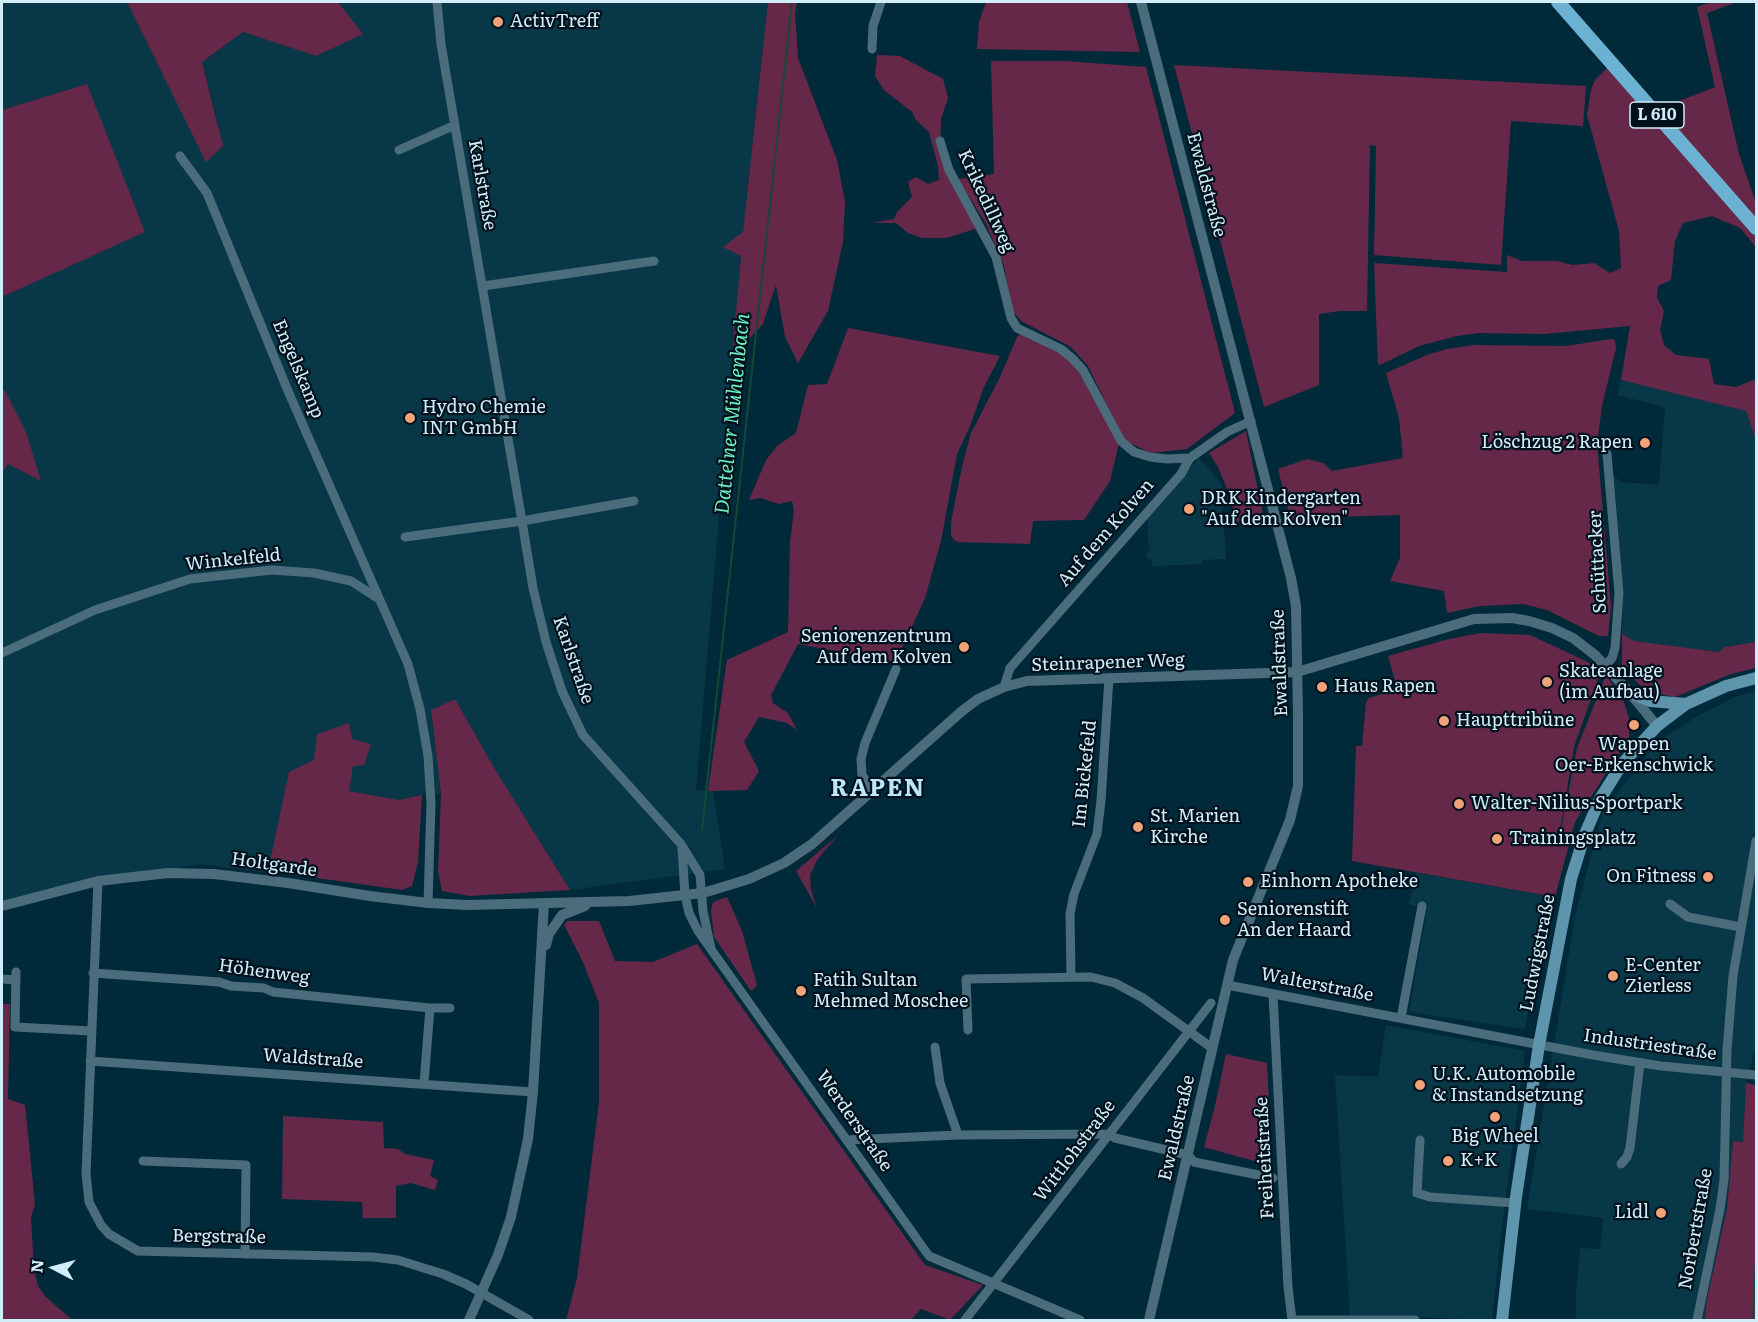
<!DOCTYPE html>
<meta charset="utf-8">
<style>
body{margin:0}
#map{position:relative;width:1758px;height:1322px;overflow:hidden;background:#002a3a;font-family:Literata,serif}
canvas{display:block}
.frame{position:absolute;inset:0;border:3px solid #d1edfa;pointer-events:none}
.north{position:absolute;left:24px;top:1238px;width:60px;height:60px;-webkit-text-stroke:4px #00111b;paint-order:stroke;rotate:276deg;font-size:16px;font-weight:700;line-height:24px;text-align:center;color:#d1edfa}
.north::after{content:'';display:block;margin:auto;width:21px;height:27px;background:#d1edfa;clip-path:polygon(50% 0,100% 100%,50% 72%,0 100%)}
</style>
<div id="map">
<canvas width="1758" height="1322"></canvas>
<div class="frame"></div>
<div class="north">N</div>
</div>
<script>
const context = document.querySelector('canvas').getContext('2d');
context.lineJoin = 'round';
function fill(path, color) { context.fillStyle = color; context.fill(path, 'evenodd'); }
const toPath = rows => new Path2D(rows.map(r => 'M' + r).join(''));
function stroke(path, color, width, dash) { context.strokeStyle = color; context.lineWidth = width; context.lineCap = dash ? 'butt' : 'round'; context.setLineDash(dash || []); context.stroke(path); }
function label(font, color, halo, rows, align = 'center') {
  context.font = font + ' Literata,serif'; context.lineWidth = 4.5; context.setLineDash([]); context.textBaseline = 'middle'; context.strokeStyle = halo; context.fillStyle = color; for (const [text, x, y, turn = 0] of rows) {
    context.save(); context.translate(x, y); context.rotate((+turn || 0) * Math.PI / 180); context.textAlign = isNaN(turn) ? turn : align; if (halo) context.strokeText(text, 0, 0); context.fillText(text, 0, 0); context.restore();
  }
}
fill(toPath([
 [2,2,127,2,144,32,219,127,202,62,243,32,316,56,362,34,338,2,768,2,743,232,696,790,713,791,725,869,570,890,493,766,455,699,431,710,441,794,422,795,399,800,348,791,353,765,371,744,352,739,349,724,314,760,268,871,358,883,199,864,2,901,2,297,144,232,87,84,2,110],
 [1621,380,1746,411,1756,440,1756,642,1725,647,1719,652,1634,641,1622,634,1623,593,1616,501,1611,470,1616,478,1621,482,1659,485,1665,407,1617,395],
 [1199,458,1221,483,1226,559,1202,560,1202,564,1152,566,1151,559,1147,559,1147,552,1151,551,1148,541,1148,515],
 [1756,691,1756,1044,1746,1083,1743,1142,1733,1141,1727,1209,1707,1299,1705,1320,1576,1320,1576,1293,1580,1248,1600,1249,1603,1218,1527,1209,1575,917,1602,814,1656,743,1696,717,1737,696],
 [1416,873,1549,896,1525,1029,1409,1012,1427,909,1409,904],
 [1386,1025,1525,1051,1501,1234,1492,1320,1350,1315,1335,1075,1378,1077]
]), '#083848');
fill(toPath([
 [127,2,338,2,363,34,316,56,243,32,202,62,223,146,206,162],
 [768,2,797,2,795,14,798,58,837,160,845,202,843,242,828,311,798,363,785,337,776,285,763,324,743,345,733,345,741,256,723,247,743,232],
 [986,2,1127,2,1140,52,977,49,979,22],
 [1712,2,1737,2,1707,13,1739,154,1756,203,1756,247,1740,228,1712,216,1683,223,1675,241,1671,280,1658,286,1657,298,1664,311,1660,330,1664,345,1676,355,1709,359,1714,384,1736,387,1756,379,1756,440,1746,411,1621,380,1630,326,1545,334,1479,333,1457,336,1419,346,1380,365,1378,364,1374,263,1507,272,1507,255,1522,261,1557,261,1572,265,1594,263,1610,273,1621,268,1619,231,1587,115,1591,90,1595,80,1608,67,1659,109,1715,87,1697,7],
 [877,55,900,56,943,79,948,98,941,119,940,153,978,228,947,238,922,238,908,233,896,223,872,223,894,219,897,212,912,197,908,182,916,177,928,184,939,180,938,166,929,132,916,120,912,112,884,90,875,76],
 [991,61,1066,61,1146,67,1235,413,1187,449,1151,453,1124,440,1088,366,1071,347,1021,321,1012,310,1004,265,985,222,958,179,994,174],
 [1174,65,1586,86,1583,126,1511,121,1501,265,1374,255,1376,146,1370,145,1367,311,1340,311,1319,314,1319,385,1264,407],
 [87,84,145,232,2,297,2,110],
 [848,328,1000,356,983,389,971,424,957,454,941,541,925,598,896,662,798,644,771,695,773,703,788,713,797,730,787,723,759,717,744,742,759,771,747,790,708,791,727,660,788,632,790,542,794,510,792,501,779,504,760,498,749,500,766,460,778,445,796,433,808,385,827,384],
 [1020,334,1062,354,1076,364,1119,443,1110,481,1084,520,1033,521,1030,544,958,542,954,540,951,535,951,522,963,462,971,433,1000,377,1017,337],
 [1611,339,1615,340,1616,348,1602,406,1597,443,1611,606,1608,636,1599,636,1547,610,1523,604,1480,606,1447,613,1444,591,1390,581,1400,558,1400,515,1328,517,1292,526,1278,469,1307,459,1323,463,1332,471,1403,458,1399,418,1386,373,1427,355,1447,349,1473,345,1566,346],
 [2,390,5,391,26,432,41,481,8,464,2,473],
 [1246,431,1264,520,1236,522,1230,496,1218,467,1209,453],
 [1480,633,1530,635,1588,662,1600,673,1574,747,1556,855,1577,748,1606,675,1624,702,1629,718,1629,737,1575,822,1555,897,1352,861,1356,746,1362,746,1366,702,1369,698,1392,691,1396,684,1388,656,1445,640],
 [1622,634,1634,641,1719,652,1725,647,1756,642,1756,668,1731,674,1675,697,1654,693,1641,686,1622,668],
 [455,699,493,766,570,890,470,896,442,891,438,871,441,794,431,710],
 [349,723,352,739,371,744,364,765,353,766,349,791,399,800,422,795,418,862,412,886,402,890,268,871,289,772,314,760,317,734],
 [837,836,817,860,810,875,811,890,817,908,796,871],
 [727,897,742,931,757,985,751,991,714,937,711,911,713,902],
 [567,921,599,921,615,961,653,962,697,944,925,1265,983,1285,950,1320,921,1309,911,1320,566,1320,577,1278,599,1102,599,1003,583,962,564,925],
 [2,1004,10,1004,8,1099,25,1105,35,1204,31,1218,34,1269,38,1286,45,1296,72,1320,2,1320],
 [1226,1054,1267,1063,1272,1166,1204,1147,1214,1110],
 [1746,1083,1756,1085,1756,1320,1705,1320,1707,1299,1727,1209,1733,1141,1743,1142],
 [283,1116,383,1122,384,1148,398,1149,405,1154,434,1160,430,1176,438,1180,435,1190,411,1183,396,1186,396,1218,363,1218,362,1202,282,1199]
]), '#652849');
stroke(toPath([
 [702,830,792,2],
 [1753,1320,1756,1260]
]), '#154838', 2);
stroke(toPath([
 [437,2,441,44,522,521,533,588,546,642,562,691,583,735,681,844,700,875,703,911,711,949],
 [872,49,873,26,881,2],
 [940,141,949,170,996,257,1011,318,1017,328,1061,349,1073,359,1083,370,1121,441,1134,452,1150,457,1167,459,1190,458],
 [399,150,455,125],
 [180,156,207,193,288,391,408,664,420,709,428,756,431,803,428,903],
 [483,286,654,261],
 [405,537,522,521,634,501],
 [2,653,95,610,190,579,272,570,314,573,351,581,379,599],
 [1605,666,1612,658,1615,648,1619,593,1607,454],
 [1004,687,1010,668,1181,474,1190,458,1227,432,1251,421],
 [872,789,862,775,861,759,865,743,896,669],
 [682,848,685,895,689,913,698,931,929,1256,1080,1320],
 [98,881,86,1174,89,1202,101,1225,109,1234,138,1251,373,1257,398,1260,443,1274,466,1284,529,1320],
 [1670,904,1688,917,1741,927],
 [16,972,15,1027,91,1031],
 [93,973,219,982,231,986,264,988,273,992,430,1008,424,1083],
 [1071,976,1070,914,1074,894,1097,834,1101,801,1109,678],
 [2,979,16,980],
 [1227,985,1593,1055,1661,1066,1756,1075],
 [1273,994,1288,1287,1292,1320],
 [430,1008,450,1008],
 [1401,1018,1422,906],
 [968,1030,966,979,1091,977,1115,983,1143,998,1212,1048],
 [935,1047,940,1083,958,1135],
 [90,1061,533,1092],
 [847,1140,958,1135,1109,1134,1115,1138,1188,1155,1194,1162,1273,1178],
 [1420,1140,1417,1193,1430,1197,1515,1203],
 [143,1161,246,1165,245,1254],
 [1621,1164,1627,1157,1630,1148,1640,1063],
 [965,1320,1211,1003],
 [1292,1320,1415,1320],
 [1697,1320,1720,1209,1724,1180,1727,1050,1733,976,1756,841]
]), '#4b6c7b', 9);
stroke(toPath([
 [1141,2,1291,578,1296,606,1298,715,1298,786,1290,820,1233,960,1149,1320],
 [2,906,98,881,168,873,214,874,288,883,370,896,428,903,468,905,629,901,703,893,749,879,784,863,812,844,962,711,978,699,1004,687,1027,681,1297,672,1474,619,1512,618,1529,621,1552,628,1573,638,1595,655,1630,693,1657,726],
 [546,945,549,934,562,915,585,906],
 [469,1320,498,1255,511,1217,528,1139,533,1092,544,903]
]), '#4b6c7b', 10);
stroke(toPath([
 [1630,693,1650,701,1686,704],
 [1502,1320,1516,1197,1539,1045,1571,879,1585,834,1600,799,1622,764,1657,726,1686,704,1726,686,1756,678]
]), '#5e94ac', 12);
stroke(toPath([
 [1558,2,1756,228]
]), '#6bb2d2', 14);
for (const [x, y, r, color] of [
 [498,22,6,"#f0a279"],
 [410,418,6,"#f0a279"],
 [1645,443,6,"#f0a279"],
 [1189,509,6,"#f0a279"],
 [964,647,6,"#f0a279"],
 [1547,682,6,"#f0a279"],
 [1322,687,6,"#f0a279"],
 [1444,721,6,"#f0a279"],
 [1634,725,6,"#f0a279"],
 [1459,804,6,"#f0a279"],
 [1138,827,6,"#f0a279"],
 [1497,839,6,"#f0a279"],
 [1708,877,6,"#f0a279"],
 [1248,882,6,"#f0a279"],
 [1225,920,6,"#f0a279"],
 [1613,976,6,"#f0a279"],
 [801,991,6,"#f0a279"],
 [1420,1085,6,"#f0a279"],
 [1495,1117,6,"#f0a279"],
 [1448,1161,6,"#f0a279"],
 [1661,1213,6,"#f0a279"]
]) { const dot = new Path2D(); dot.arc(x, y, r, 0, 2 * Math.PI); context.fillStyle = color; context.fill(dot); stroke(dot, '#00111b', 2); }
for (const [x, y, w] of [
 [1657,115,54]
]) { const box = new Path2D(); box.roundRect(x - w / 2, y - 13, w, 26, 4.5); context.fillStyle = '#00111b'; context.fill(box); stroke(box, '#d1edfa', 1.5); }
label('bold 16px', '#d1edfa', null, [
 ["L 610",1657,115]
]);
label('18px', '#d1edfa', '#00111b', [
 ["ActivTreff",510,22],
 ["Hydro Chemie",422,408],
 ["INT GmbH",422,429],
 ["Löschzug 2 Rapen",1633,443,"right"],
 ["DRK Kindergarten",1201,499],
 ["\"Auf dem Kolven\"",1201,520],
 ["Seniorenzentrum",952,637,"right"],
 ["Auf dem Kolven",952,658,"right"],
 ["Skateanlage",1559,672],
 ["(im Aufbau)",1559,693],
 ["Haus Rapen",1334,687],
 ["Haupttribüne",1456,721],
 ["Wappen",1634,745,"center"],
 ["Oer-Erkenschwick",1634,766,"center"],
 ["Walter-Nilius-Sportpark",1471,804],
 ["St. Marien",1150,817],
 ["Kirche",1150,838],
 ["Trainingsplatz",1509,839],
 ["On Fitness",1696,877,"right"],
 ["Einhorn Apotheke",1260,882],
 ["Seniorenstift",1237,910],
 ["An der Haard",1237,931],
 ["E-Center",1625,966],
 ["Zierless",1625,987],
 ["Fatih Sultan",813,981],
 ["Mehmed Moschee",813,1002],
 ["U.K. Automobile",1432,1075],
 ["& Instandsetzung",1432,1096],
 ["Big Wheel",1495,1137,"center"],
 ["K+K",1460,1161],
 ["Lidl",1649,1213,"right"]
], 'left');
label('18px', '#d1edfa', '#00111b', [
 ["Karlstraße",482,185,80],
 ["Ewaldstraße",1206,185,75],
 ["Krikedillweg",986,201,65],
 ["Engelskamp",298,369,67],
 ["Auf dem Kolven",1106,533,-49],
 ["Winkelfeld",233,560,-6],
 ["Schüttacker",1598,562,-93],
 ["Karlstraße",573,660,71],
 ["Steinrapener Weg",1108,663,-2],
 ["Ewaldstraße",1280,663,-92],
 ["Im Bickefeld",1085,774,-84],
 ["Holtgarde",274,865,8],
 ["Ludwigstraße",1538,953,-79],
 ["Höhenweg",264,972,8],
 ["Walterstraße",1317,985,11],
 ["Industriestraße",1650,1045,8],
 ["Waldstraße",313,1059,4],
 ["Werderstraße",854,1121,55],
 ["Ewaldstraße",1177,1128,-77],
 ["Wittlohstraße",1075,1151,-53],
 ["Freiheitstraße",1265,1158,-93],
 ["Norbertstraße",1696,1229,-80],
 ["Bergstraße",219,1237,1]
]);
label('italic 20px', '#6deec3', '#00111b', [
 ["Dattelner Mühlenbach",733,414,-84]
]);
context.letterSpacing = '1.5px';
label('bold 24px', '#bbe6fa', '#00111b', [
 ["RAPEN",878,789]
]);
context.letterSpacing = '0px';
</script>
